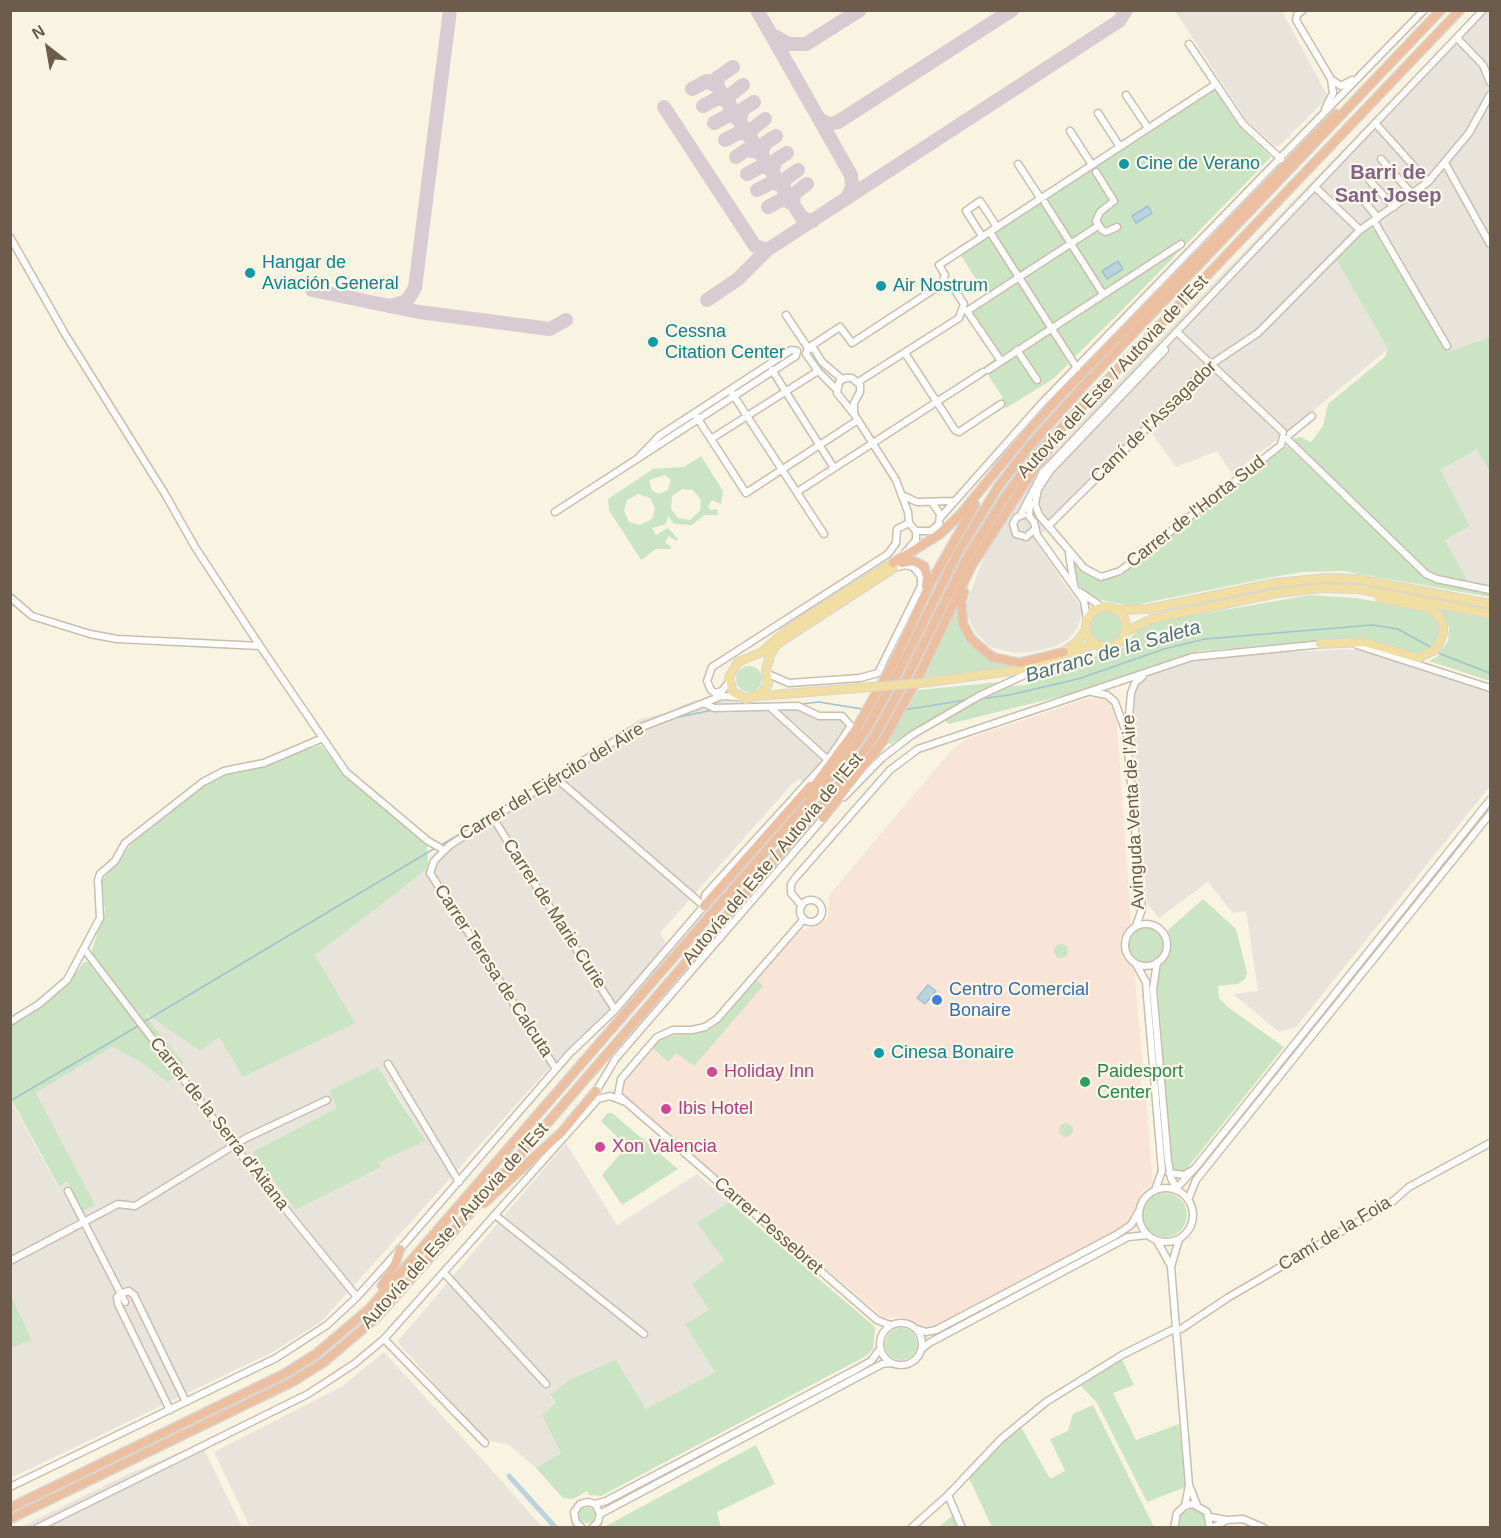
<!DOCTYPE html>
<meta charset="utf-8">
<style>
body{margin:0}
#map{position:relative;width:1501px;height:1538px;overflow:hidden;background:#f9f3e2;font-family:Helvetica,sans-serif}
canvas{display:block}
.frame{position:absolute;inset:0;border:12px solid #6d5c4c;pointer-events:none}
.north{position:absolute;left:18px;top:18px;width:60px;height:60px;-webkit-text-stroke:4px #fcf7e7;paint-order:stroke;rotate:329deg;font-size:16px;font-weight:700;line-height:24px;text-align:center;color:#6d5c4c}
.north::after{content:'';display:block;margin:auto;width:21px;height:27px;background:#6d5c4c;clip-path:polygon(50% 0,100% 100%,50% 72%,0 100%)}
</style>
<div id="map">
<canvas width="1501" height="1538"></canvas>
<div class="frame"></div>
<div class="north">N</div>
</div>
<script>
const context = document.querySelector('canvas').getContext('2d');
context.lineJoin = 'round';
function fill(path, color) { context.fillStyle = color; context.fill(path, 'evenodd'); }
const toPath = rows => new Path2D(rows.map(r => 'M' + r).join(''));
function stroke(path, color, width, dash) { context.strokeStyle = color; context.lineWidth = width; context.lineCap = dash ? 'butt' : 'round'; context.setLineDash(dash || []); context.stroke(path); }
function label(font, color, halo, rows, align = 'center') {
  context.font = font + ' Helvetica,sans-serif'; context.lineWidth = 4.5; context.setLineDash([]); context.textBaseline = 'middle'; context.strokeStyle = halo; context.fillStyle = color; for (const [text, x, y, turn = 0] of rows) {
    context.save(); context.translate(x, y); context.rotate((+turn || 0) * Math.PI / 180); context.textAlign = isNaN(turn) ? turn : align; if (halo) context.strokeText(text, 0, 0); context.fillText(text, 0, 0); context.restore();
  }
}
fill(toPath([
 [1089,698,1103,698,1116,711,1131,924,1120,940,1121,957,1134,968,1144,1077,1140,1082,1146,1096,1153,1186,1144,1189,1126,1226,930,1329,920,1328,903,1317,884,1318,621,1094,621,1082,657,1040,672,1032,697,1032,717,1023,799,930,821,925,828,917,829,895,949,753,966,739]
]), '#f8e5d7');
fill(toPath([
 [1175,11,1282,11,1328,97,1278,147,1274,145,1247,121],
 [1477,11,1490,11,1490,337,1448,352,1379,231,1337,259,1388,349,1291,429,1232,474,1217,451,1176,467,1151,432,1035,540,1083,610,1077,629,1067,640,1057,646,1033,652,1014,653,990,647,977,634,967,616,966,605,984,556,1028,484,1087,414],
 [1478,450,1490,472,1490,586,1469,583,1445,540,1440,470],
 [1346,649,1368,651,1490,691,1490,786,1296,1027,1279,1032,1233,994,1258,991,1246,911,1233,913,1208,882,1159,918,1147,903,1131,713,1135,689,1146,676,1201,657],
 [695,700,785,703,820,720,842,719,847,726,824,761,802,781,799,779,791,785,660,933,667,945,618,1003,558,1058,322,1321,273,1352,11,1478,11,1348,32,1339,11,1295,10,1099,58,1187,67,1180,83,1211,94,1205,36,1093,112,1047,141,1062,167,1082,177,1078,171,1065,178,1067,184,1063,146,1016,148,1014,200,1051,219,1037,244,1077,314,955,421,874,446,842,640,719,662,714],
 [390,1082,424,1141,378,1162,380,1167,297,1210,252,1152,337,1108,329,1092],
 [566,1143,617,1225,697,1174,729,1202,698,1223,724,1260,693,1284,709,1311,715,1372,646,1409,616,1360,585,1375,550,1396,556,1403,562,1453,536,1468,509,1445,486,1440,397,1342],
 [384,1352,499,1478,542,1527,250,1527,214,1452,341,1387],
 [201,1443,242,1527,19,1528,126,1475]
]), '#e8e4dc');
fill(toPath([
 [1215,88,1240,127,1271,157,1128,304,1078,354,1066,361,1068,364,1053,379,1006,408,1001,399,1003,398,983,367,995,359,963,310,986,295,960,254],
 [1368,229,1379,231,1448,352,1490,337,1490,472,1477,450,1440,470,1470,526,1445,540,1469,583,1428,572,1296,444,1294,438,1301,437,1311,442,1323,426,1328,404,1385,357,1388,349,1336,259],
 [1287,446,1426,578,1490,592,1490,597,1343,571,1303,572,1273,577,1130,606,1093,598,1078,585,1074,560,1091,576,1103,579,1120,576],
 [701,456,723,491,721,504,712,500,708,506,710,510,717,509,718,515,704,515,692,525,674,524,668,516,666,524,652,528,656,535,668,528,678,539,676,541,669,536,665,542,671,547,670,549,656,549,641,560,609,510,608,499,653,469,684,467],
 [665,475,671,480,668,490,659,494,652,491,649,480],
 [682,489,693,490,701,500,700,511,690,520,678,518,671,509,672,496],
 [638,494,650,498,655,508,652,519,640,525,629,522,624,511,627,500],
 [1310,595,1355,598,1427,610,1438,619,1440,636,1429,652,1418,655,1355,638,1199,651,1078,692,949,724,939,715,891,744,887,743,918,690,1000,682,1011,686,1027,685,1043,671,1122,648,1135,633,1149,623],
 [957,605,961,627,972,646,988,659,1010,667,924,678],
 [1440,609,1490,619,1490,681,1429,661,1438,656,1448,641,1449,627],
 '1089 627a17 17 0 1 1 34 0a17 17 0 1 1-34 0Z',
 '736 679a13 13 0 1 1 26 0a13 13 0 1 1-26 0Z',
 [321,745,341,771,427,843,428,865,421,874,315,955,355,1023,243,1077,219,1037,200,1051,147,1014,146,1016,184,1063,178,1067,91,953,105,910,101,882,135,839,210,781,226,773,261,766],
 [1203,899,1236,929,1247,973,1245,979,1238,984,1218,986,1219,998,1229,1008,1284,1047,1184,1172,1173,1171,1171,1166,1157,978,1157,971,1170,952,1171,939,1167,931],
 '1129 945a17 17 0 1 1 34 0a17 17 0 1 1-34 0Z',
 '1054 951a7 7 0 1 1 14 0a7 7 0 1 1-14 0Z',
 [84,962,88,962,171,1065,177,1077,167,1082,141,1062,112,1047,36,1093,95,1205,83,1211,67,1181,59,1187,11,1099,10,1024,69,982],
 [757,980,763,986,694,1066,676,1053,668,1062,652,1047,666,1036,698,1034,714,1027],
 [378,1067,425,1141,379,1162,381,1167,296,1210,252,1152,337,1108,329,1091],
 [608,1113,612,1113,678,1169,622,1205,602,1175,627,1146,601,1121],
 '1059 1130a7 7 0 1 1 14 0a7 7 0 1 1-14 0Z',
 '1143 1215a22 22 0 1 1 44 0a22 22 0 1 1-44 0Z',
 [729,1202,875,1327,873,1349,866,1356,601,1496,589,1495,587,1491,573,1499,563,1498,536,1468,561,1453,542,1415,556,1403,550,1395,571,1379,616,1360,646,1409,715,1372,685,1324,709,1310,692,1284,724,1260,697,1223],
 [11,1295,32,1340,11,1348,10,1348],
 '885 1344a16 16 0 1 1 32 0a16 16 0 1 1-32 0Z',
 [1121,1357,1134,1385,1113,1393,1136,1440,1179,1424,1186,1487,1147,1502,1097,1403,1079,1384],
 [1093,1405,1154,1527,992,1527,968,1476,1020,1425,1050,1479,1065,1471,1050,1439,1068,1431,1073,1414],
 [756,1445,775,1484,717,1512,721,1527,604,1527],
 '579 1515a8 8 0 1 1 16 0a8 8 0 1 1-16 0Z',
 [1192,1508,1204,1513,1206,1527,1179,1527,1180,1515],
 [954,1514,960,1528,938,1528]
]), '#cbe4c3');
const water = toPath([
 [1148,206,1152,213,1136,223,1132,216,1148,206],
 [1118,261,1123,269,1107,279,1102,271,1118,261],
 [928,985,936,991,925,1004,917,998,928,985]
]);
fill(water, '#b9d4df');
stroke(water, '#a1c2d0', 1.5);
stroke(toPath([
 [1438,653,1490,673],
 [980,699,1009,695,1078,679,1164,649,1205,639,1372,625,1398,629,1432,648],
 [802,704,819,702,862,709],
 [903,710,966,700],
 [674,718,713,710],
 [441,845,484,820],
 [142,1023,437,847],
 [10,1101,138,1026]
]), '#a1c2d0', 1.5);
stroke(toPath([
 [509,1476,556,1528]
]), '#b9d4df', 5);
stroke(toPath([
 [757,10,851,175,852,188,846,199],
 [772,35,789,44,806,44,860,10],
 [718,87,717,78,733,67],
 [692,89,707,81,718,87,802,218,813,221],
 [703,106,718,98,726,101],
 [729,106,729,96,743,85],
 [664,107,755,246,767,250],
 [819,119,828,124,838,122,1012,10],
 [739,121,743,109,754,102],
 [714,123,729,115,737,118],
 [750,138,751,130,765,119],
 [725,140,740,132,748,135],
 [761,155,765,143,776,136],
 [736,157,746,150,759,152],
 [772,172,776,160,787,153],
 [747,174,762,166,770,169],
 [757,190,773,182,781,186],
 [784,190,784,180,798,170],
 [768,207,783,199,793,204,794,194,807,184],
 [312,290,419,312,550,329,566,320],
 [707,300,738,279,767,250,1119,21,1126,10],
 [390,306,407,301,415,288,450,10]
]), '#d8cbd1', 14);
const minor = toPath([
 [1303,10,1297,15,1296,20,1331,79,1341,86,1352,80],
 [1457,38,1483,65,1490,82],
 [1216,84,1243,124,1281,159],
 [1126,95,1148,128],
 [1325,109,1333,93,1331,79],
 [1098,113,1120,147],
 [1375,123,1428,182],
 [1070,131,1092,165],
 [1381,159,1412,194],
 [1445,163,1490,244],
 [1018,164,1041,199],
 [1096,172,1114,201,1100,212,1096,221,1102,230,1106,232,1117,227],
 [1370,181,1394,207],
 [1315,187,1360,230],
 [1358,194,1378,218],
 [1045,203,1103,294],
 [1374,221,1447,346],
 [990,232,1077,368],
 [982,236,966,211,980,201,997,227],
 [10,237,65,334,165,494,195,547,260,646],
 [786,315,808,348,814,349,822,362,842,379],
 [1177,332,1283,432],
 [808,348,840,327,852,343,942,284,945,275,939,265,1216,84,1189,44],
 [808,348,806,354,818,371,837,390],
 [1017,350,1037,380],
 [1165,350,1050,471,1038,489,1035,504,1039,515,1084,568,1101,577,1120,571,1281,445,1283,437],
 [905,353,955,430,959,432,1001,404],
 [1001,361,967,311,1098,226],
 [772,370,834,468],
 [988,370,1181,244],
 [858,382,959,318,964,304,953,287],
 [732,393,824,534],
 [854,414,854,403,860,392,860,385,852,378,845,378,839,382,837,393,854,414,896,480,908,512,909,523,916,531,931,531,939,524,940,514,933,504],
 [696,416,746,493,858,420],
 [1290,434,1312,416],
 [711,439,818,371],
 [1287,439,1426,574,1437,579,1490,590],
 [797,492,983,372],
 [904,496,917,502,954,501],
 [1030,503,1029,516,1034,522,1037,535,1084,601,1087,619],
 [555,512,796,356,797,351,791,350,659,436,637,459],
 [1023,515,1017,517,1013,524,1016,534,1026,537,1034,530],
 [1020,516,1043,472,1483,10],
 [940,518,1041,404,1424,10],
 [1048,526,1210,365,1258,333,1360,230,1428,182,1469,133,1490,95],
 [905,553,916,540,916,531],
 [1069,554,1074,585],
 [1080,592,1102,607],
 [10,597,32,616,90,634,117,639,260,646,346,772,428,841,444,850],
 [1357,645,1490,688],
 [768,674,789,683,860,678,878,673,921,586,921,576,913,567,905,565,894,568],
 [729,682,722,691,715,693,711,690,707,681,712,667,888,554,896,543,897,529,909,523],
 [1092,692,1107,695,1115,702,1124,727],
 [772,709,828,760],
 [556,778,704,906],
 [844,797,882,758,912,735,979,696,1057,660],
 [493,818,615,1010],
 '800 911a11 11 0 1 1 22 0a11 11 0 1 1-22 0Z',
 [802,906,791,893,791,884,796,877,890,770,918,749,1192,657,1323,644],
 [804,919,717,1019,705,1027,692,1030,673,1030,657,1037,621,1079,618,1095,877,1320,890,1325],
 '1125 945a21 21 0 1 1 42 0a21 21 0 1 1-42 0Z',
 [1136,926,1142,909,1127,738,1131,693,1135,683,1143,676],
 [84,949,234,1146,357,1297],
 [1157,962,1153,989,1168,1161,1171,1178,1178,1191],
 [1136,964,1146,982,1147,996,1162,1171,1155,1190],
 [10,1022,39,1004,67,980,100,918,98,880,100,874,115,861,125,843,203,782,224,771,264,763,323,738],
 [388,1064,459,1182],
 [556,1069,430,873,434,861,450,845,629,732,722,696,740,697],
 [595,1093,616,1058,826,815],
 [1169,1173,1184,1175,1191,1171],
 '1139 1215a27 27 0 1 1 54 0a27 27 0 1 1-54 0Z',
 [1175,1190,1196,1167,1490,800],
 [68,1191,125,1302],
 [1188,1200,1196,1180,1490,814],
 [495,1215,644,1334],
 [1179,1239,1171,1267,1189,1485],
 [1157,1241,1171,1266],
 [10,1261,118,1204,135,1206,246,1138,327,1100],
 [444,1273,546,1384],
 '880 1344a21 21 0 1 1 42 0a21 21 0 1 1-42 0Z',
 [917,1329,926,1332,936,1330,1116,1235,1131,1225,1139,1211],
 [1181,1329,1229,1297,1392,1202,1409,1187,1490,1143],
 [384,1339,485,1443],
 [922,1349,929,1343,1128,1237,1148,1235],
 [170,1410,118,1304,117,1297,122,1293,129,1291,134,1295,186,1402],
 [10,1487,276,1358,327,1325,357,1297,400,1249,569,1054,615,1010,704,906,705,895,828,760,851,726,842,716,819,716,798,706,714,708,704,703],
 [948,1495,962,1528],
 [595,1504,606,1501,855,1370,871,1361,880,1349],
 [1185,1506,1189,1485,1197,1505],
 [600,1514,882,1364,891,1363],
 [1210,1517,1227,1520,1212,1528],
 [1227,1520,1243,1519,1264,1528],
 [37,1528,308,1394,354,1364,384,1339,598,1099,610,1096,623,1101],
 [582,1528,576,1522,574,1512,580,1504,588,1502,595,1504,600,1514,598,1522,592,1528],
 [911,1528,948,1495,1001,1439,1046,1402,1122,1355,1172,1330],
 [1174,1528,1177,1513,1185,1506,1193,1504,1207,1512,1210,1528]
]);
const major = toPath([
 [893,563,787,630,762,652,738,662,729,677,733,692,746,699,762,693,768,684,766,670,770,655,777,644,894,568],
 '1086 627a20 20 0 1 1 40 0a20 20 0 1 1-40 0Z',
 [1118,610,1148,609,1276,583,1326,578,1358,579,1490,604],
 [1125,632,1152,619,1277,593,1322,588,1359,589,1490,614],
 [1320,644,1364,642,1418,658,1437,649,1443,633,1443,624,1438,615,1428,608,1380,598],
 [1061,653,1076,643,1086,630],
 [921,683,1018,670,1095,644],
 [758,696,872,687]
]);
const highway = toPath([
 [893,563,940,534,960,515,1030,429,1060,396,1336,114],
 [902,563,913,561,924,566,927,577,926,586],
 [964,592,961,602,963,624,971,639,992,657,1019,663,1064,652],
 [808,794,856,729,894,662,931,582,975,505],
 [823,818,883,741,918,678,972,565,1029,477,1055,441],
 [704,906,810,786],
 [484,1203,562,1132,596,1091],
 [382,1286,395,1264,400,1249],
 [10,1508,286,1373,316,1354,369,1309,836,770,866,730,902,665,957,554,998,487,1028,448,1088,381,1441,10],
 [10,1519,292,1382,324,1362,376,1318,469,1214,845,778,874,737,907,677,966,559,1007,494,1035,456,1460,10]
]);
stroke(minor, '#cabead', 9);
stroke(major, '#d9d5d0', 10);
stroke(highway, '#d9d5d0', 11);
stroke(minor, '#fff', 6);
stroke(major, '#f0dea2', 8);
stroke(highway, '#ecbfa0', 8);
const majorBridge = toPath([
 [872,687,921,683]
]);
stroke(majorBridge, '#d9d5d0', 10, []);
stroke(majorBridge, '#f0dea2', 8);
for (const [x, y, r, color] of [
 [1124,164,6,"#0f9aa8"],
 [250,273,6,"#0f9aa8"],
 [881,286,6,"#0f9aa8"],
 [653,342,6,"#0f9aa8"],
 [937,1000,6,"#3f7fe0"],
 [879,1053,6,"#0f9aa8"],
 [712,1072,6,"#d1479c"],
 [1085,1082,6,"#2e9e5b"],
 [666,1109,6,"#d1479c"],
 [600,1147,6,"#d1479c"]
]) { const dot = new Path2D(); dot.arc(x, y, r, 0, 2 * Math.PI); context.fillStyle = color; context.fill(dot); stroke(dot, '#fcf7e7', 2); }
label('18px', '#0d838f', '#fcf7e7', [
 ["Cine de Verano",1136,164],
 ["Hangar de",262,263],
 ["Aviación General",262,284],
 ["Air Nostrum",893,286],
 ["Cessna",665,332],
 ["Citation Center",665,353],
 ["Cinesa Bonaire",891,1053]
], 'left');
label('18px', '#6d5c4c', '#fcf7e7', [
 ["Autovía del Este / Autovia de l'Est",1113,377,-47],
 ["Camí de l'Assagador",1154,422,-44],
 ["Carrer de l'Horta Sud",1196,512,-38],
 ["Carrer del Ejército del Aire",552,782,-31],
 ["Avinguda Venta de l'Aire",1134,812,-93],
 ["Autovía del Este / Autovia de l'Est",773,859,-50],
 ["Carrer de Marie Curie",554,914,57],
 ["Carrer Teresa de Calcuta",493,971,57],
 ["Carrer de la Serra d'Aitana",219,1124,52],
 ["Autovía del Este / Autovia de l'Est",455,1226,-48],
 ["Carrer Pessebret",768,1226,41],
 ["Camí de la Foia",1335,1234,-31]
]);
label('18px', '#366cbe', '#fcf7e7', [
 ["Centro Comercial",949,990],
 ["Bonaire",949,1011]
], 'left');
label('18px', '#b23c85', '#fcf7e7', [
 ["Holiday Inn",724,1072],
 ["Ibis Hotel",678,1109],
 ["Xon Valencia",612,1147]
], 'left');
label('18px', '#27864d', '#fcf7e7', [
 ["Paidesport",1097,1072],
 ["Center",1097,1093]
], 'left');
label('bold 20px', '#826489', '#fcf7e7', [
 ["Barri de",1388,173],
 ["Sant Josep",1388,196]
]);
label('italic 20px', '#4c7384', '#fcf7e7', [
 ["Barranc de la Saleta",1113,652,-16]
]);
</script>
